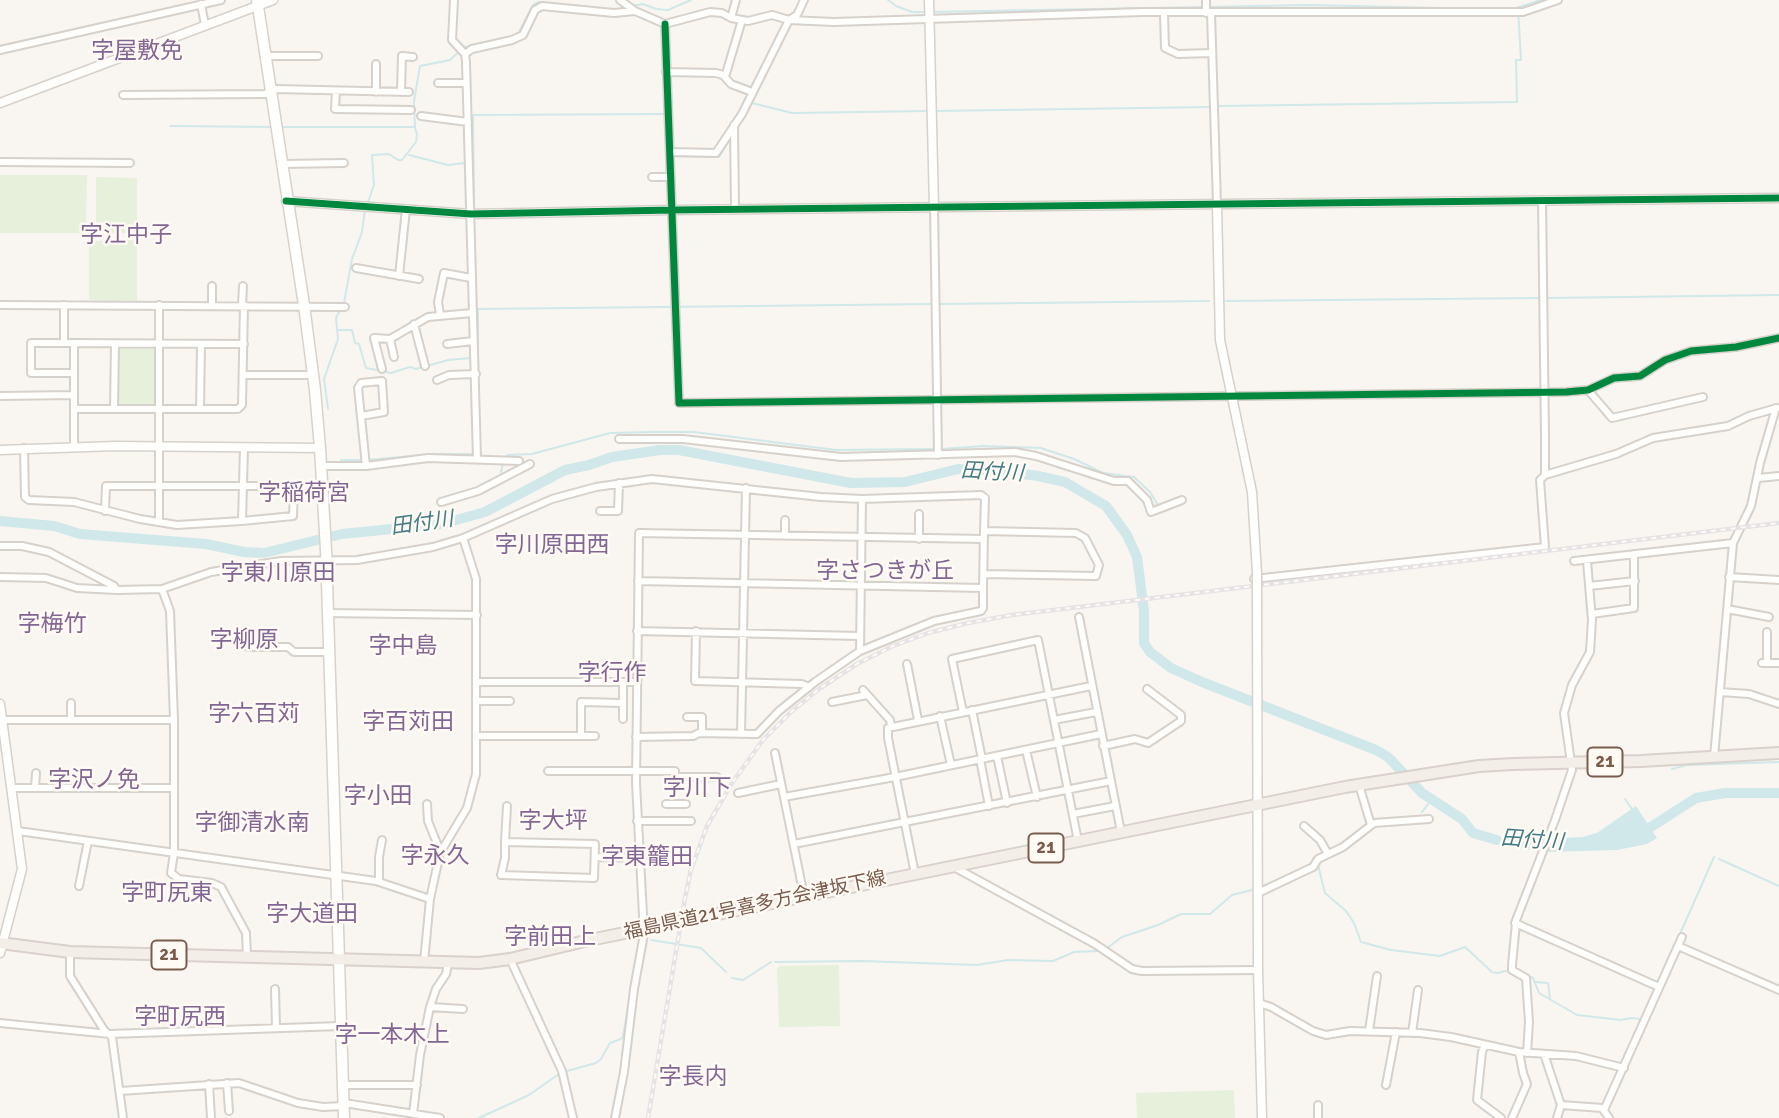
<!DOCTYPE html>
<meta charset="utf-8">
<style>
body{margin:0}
canvas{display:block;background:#f9f5f0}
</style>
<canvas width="1779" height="1118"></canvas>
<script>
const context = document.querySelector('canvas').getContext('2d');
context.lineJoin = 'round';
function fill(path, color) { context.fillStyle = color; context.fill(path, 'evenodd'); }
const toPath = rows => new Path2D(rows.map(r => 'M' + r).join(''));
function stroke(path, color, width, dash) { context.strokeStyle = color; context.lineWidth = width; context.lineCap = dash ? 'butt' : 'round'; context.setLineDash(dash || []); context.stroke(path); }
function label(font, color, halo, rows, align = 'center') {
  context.font = font + ' Signika,"Noto Sans JP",sans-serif'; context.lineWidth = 5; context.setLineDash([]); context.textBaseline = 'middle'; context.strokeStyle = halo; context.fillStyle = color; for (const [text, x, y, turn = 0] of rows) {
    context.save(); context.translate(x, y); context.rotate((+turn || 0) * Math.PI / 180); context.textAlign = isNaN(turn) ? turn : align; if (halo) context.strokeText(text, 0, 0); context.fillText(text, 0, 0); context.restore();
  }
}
fill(toPath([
 [0,175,87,175,86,233,0,233],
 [96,177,137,178,137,233,96,233],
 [137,240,137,301,89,300,89,241],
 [117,346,154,346,154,405,118,405],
 [839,965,840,1026,779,1027,777,969,780,966],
 [1234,1090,1235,1118,1137,1118,1136,1093]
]), '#e7f0db');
fill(toPath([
 [1636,806,1657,838,1647,844,1617,850,1549,852,1523,849,1482,836,1502,840,1512,835,1537,839,1583,837,1597,833]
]), '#d0e8ea');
stroke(toPath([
 [888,0,896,6,912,12,926,12],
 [632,6,643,4,656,9,668,10,691,0],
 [1208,7,1307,5,1486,9,1516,8,1541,0],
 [931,12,1202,7],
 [518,34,533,5,539,2,615,10,627,8],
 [1217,106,1517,102,1516,60,1521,60,1518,8],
 [934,111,1212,107],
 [745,114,752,103,792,113,928,111],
 [170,126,274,127],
 [280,127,414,127],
 [736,129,742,119],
 [666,139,667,156,719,157,731,137],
 [409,155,448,165,465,163],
 [367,205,374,185,372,155,389,154,398,160,402,160,416,142,417,134,415,128,414,101,420,66,450,60,464,47,503,39],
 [474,206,473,115,664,114],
 [1545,298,1779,295],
 [1226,301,1540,298],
 [344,303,352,259,362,232,365,210],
 [939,304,1209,301],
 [338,330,352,330,355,343,359,344,366,368,382,371,391,373,410,367,416,369,448,360,471,358],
 [478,348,478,309,933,304],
 [328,409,324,379,338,339,336,318,341,308],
 [941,449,984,446,1041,448,1074,459,1103,473,1134,477,1150,492,1158,505],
 [506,458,507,455,532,454,610,433,654,432,694,432,836,450,936,449],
 [341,460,361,460],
 [367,460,433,454,473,454],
 [501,472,503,463],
 [1672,769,1687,765,1779,762],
 [1625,799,1632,809],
 [1422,812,1432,799],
 [1373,820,1388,819],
 [1337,847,1369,823],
 [1719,859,1779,886],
 [1318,865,1325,893,1346,911,1354,923,1361,942,1391,950,1440,956,1465,947,1492,972,1498,973,1509,970],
 [1680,934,1714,857],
 [651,940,701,948,726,972],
 [1107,948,1122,937,1158,925,1181,914,1210,914,1232,895,1252,890],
 [775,962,862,961,977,965,1008,960,1053,961,1074,952,1100,951],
 [1517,970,1533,978,1539,993,1577,1015,1621,1020,1631,1018,1641,1019],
 [732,978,743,980,771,962],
 [1536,982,1548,983,1550,999],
 [567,1071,596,1063,601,1059,610,1043,621,1039,623,1036,640,939],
 [479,1118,529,1095,559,1074]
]), '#d0e8ea', 2);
stroke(toPath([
 [0,521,54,526,80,534,206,544,244,552,264,553,342,534,442,524,485,512,565,470,589,465,612,457,660,450,679,450,851,483,905,482,958,469,993,470,1038,476,1065,482,1106,506,1127,535,1137,557,1144,611,1144,643,1150,652,1171,668,1202,682,1376,750,1388,757,1422,793,1462,819,1473,833,1497,840],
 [1640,834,1696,798,1725,793,1779,793]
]), '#d0e8ea', 10);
const minor = toPath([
 [454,0,452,40,465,54,466,62,477,459],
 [620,0,635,11,665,24,710,12,722,13,731,18,748,21,772,15,789,20,834,22,1143,12,1523,12,1558,0],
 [1206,0,1206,13],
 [201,4,205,25],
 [1164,13,1165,48,1178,54,1212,53],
 [1211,13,1217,204],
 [731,18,736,0],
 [665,24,679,403,1566,392,1588,390,1614,378,1640,376,1665,360,1691,351,1736,347,1779,338],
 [0,50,221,0],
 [465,54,472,49,512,40,523,35,535,10,542,6,614,13,635,11],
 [266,56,318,56],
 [376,64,376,92],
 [666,72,716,73,723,75,731,84,752,92],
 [725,77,742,20],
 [438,83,466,83],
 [336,91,335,109,411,110],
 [401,92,402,56,413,57],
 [123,95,265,94,275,89,409,92],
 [421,116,468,122],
 [734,125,735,210],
 [671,152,716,153,742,114,789,20,797,15,804,0],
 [0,162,130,163],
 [282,164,344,163],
 [652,177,671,177],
 [934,207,938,455],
 [356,268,419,279],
 [399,276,406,209],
 [0,305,345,307],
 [64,305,64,343],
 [212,305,212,286],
 [242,305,243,286],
 [440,315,438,302,444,273,471,278],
 [414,324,425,366],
 [390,339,394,357],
 [447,344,473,341],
 [382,369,374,338,390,339,428,317,472,313],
 [73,373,31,373,31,343,74,343],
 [244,375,313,375],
 [437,380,449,375,476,374],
 [1588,390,1612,418,1703,397],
 [0,396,74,395],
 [114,408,115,344],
 [74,409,238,409,242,405,244,305],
 [200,409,201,344],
 [361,416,384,412,382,381,361,383,358,388,366,466],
 [619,439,683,439,841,457,1015,452,1036,456,1114,481,1128,481,1147,500,1151,512,1182,500],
 [74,446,74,343,244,344],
 [24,448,25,497,29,500,74,502,140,519,177,525,242,521,244,448],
 [321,466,366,466,428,458,519,461],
 [1545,475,1616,454,1653,438,1728,426,1749,416,1777,408],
 [1758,478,1779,476],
 [441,502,478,491,530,464],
 [105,511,106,486,294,486,293,516,242,521],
 [600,511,618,511,619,483],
 [159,522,159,305],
 [785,536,785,520],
 [919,539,919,514],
 [0,546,22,546,49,552,114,586,117,590,162,589,211,572,281,561,357,560,433,547,463,538,552,499,596,487,652,479,821,497,862,499,981,495,985,498,984,531],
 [1574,561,1733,543],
 [1587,561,1592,620,1590,652,1572,685,1564,713,1572,770,1555,820,1515,923,1659,987],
 [0,577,46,578,77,588,117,590],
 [1729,577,1779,580],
 [1254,579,1545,547,1540,480,1545,475,1545,436,1542,200],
 [638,581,983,588],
 [1589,586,1635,581],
 [162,589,170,611,174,720,174,853,171,873,179,879,212,883,221,887,246,933,247,957],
 [1727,609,1769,617],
 [327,613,477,615],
 [1592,614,1634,608,1634,554],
 [1079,617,1121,832],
 [637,631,859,636],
 [696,631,695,681,802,684,809,687],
 [1767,632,1767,663],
 [248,647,288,647,294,652,329,652],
 [860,651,862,499],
 [1762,663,1779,663],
 [907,664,918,720],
 [477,682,637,682],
 [623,682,623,719],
 [863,690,890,720,891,726],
 [1720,692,1749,694,1779,704],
 [476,701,510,701],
 [832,702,867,695],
 [972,710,982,759],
 [963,712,952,659,1038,640,1078,841],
 [940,716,951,765],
 [687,717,702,717,702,733],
 [2,720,174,720],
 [71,720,71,703],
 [1054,720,1096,712],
 [741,734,746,488],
 [476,736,595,736],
 [581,736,581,702,623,703],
 [636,737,693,736,699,733,757,734,779,711,815,682,860,651,934,621,981,611,983,608,983,588,984,531,1076,533,1085,538,1099,565,1096,576,984,574],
 [1103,746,1135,739,1148,743,1181,721,1181,715,1147,689],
 [1026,750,1037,797],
 [775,753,804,896],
 [997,756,1007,803],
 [1714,757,1733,543,1751,506,1760,463,1776,408],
 [980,759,989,806],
 [548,771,675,771,675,777,717,777],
 [1359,785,1371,825],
 [12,788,174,788],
 [35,788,36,773],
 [738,793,781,784],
 [784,797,895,777,1101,734],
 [427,804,428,821,438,846,442,849],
 [666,804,686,804],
 [1073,814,1115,806],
 [637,821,691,821],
 [1304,826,1320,840,1328,854],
 [18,831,376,881,430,899],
 [505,842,595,844,594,878,501,875,505,858,505,842,507,806],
 [794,844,1111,781],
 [595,857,639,858],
 [954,867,1095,944,1132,969,1142,971,1258,970],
 [915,874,888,738,888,728,1091,686],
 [379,882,379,857,382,840],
 [79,886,88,841],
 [1258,893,1313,867,1318,859,1343,847,1374,823,1429,819],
 [1516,923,1512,965,1512,970,1526,978,1529,1022,1527,1053],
 [1678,946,1779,990],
 [70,952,70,976,104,1030,112,1037,123,1118],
 [510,959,562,1071,573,1118],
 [424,962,430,899,440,853,467,808,476,774,476,579,463,538],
 [275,989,276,1028],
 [1259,1003,1271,1007,1313,1031,1326,1035,1350,1031,1420,1033,1451,1037,1519,1052,1576,1056,1624,1068],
 [430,1007,463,1009],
 [0,1023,110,1034,340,1026],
 [1369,1031,1377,976],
 [1412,1033,1418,990],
 [1485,1045,1482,1052,1477,1100,1501,1118],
 [1544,1054,1561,1105,1557,1118],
 [227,1083,229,1111],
 [209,1084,211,1118],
 [343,1085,417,1085],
 [1386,1085,1396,1032],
 [120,1091,239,1083,298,1103,323,1107,344,1106],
 [344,1103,440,1118],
 [1561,1105,1602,1108,1609,1118],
 [1604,1110,1682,937],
 [413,1114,420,1055,430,1007,436,989,446,974,448,963],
 [615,1118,624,1072,634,989,644,934,636,783,639,533,984,539],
 [1318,1118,1318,1105],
 [1512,1118,1527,1084,1523,1073,1519,1052]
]);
const tertiary = toPath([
 [929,0,934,207],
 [0,103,273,0],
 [286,201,471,214,673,210,1779,198],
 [1217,204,1220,340,1252,492,1257,573],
 [0,450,116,446,320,448],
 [1257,602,1258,970,1262,1118],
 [0,704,22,869,0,953]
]);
const secondary = toPath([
 [257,0,304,305,315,390,320,448,326,550,344,1118]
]);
const primary = toPath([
 [0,943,70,952,479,963,510,959,585,941,1345,787,1479,766,1513,764,1641,761,1779,753]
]);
stroke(minor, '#d7d1cb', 10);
stroke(tertiary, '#d7d1cb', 11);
stroke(secondary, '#d9d2cb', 13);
stroke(primary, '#dad1cc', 14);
stroke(minor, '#fefefd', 6);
stroke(tertiary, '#fefefd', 8);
stroke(secondary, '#fefefd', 10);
stroke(primary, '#f3eee8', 10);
const rail = toPath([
 [648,1118,685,898,691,870,707,826,732,783,763,740,791,712,819,689,857,664,893,646,928,633,968,623,1012,615,1779,523]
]);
stroke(rail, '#e6e3e7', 4.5);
stroke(rail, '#fffaf3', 2, [5]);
const tertiaryBridge = toPath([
 [1257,602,1257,573]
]);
stroke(tertiaryBridge, '#d7d1cb', 11, []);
stroke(tertiaryBridge, '#fefefd', 8);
stroke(toPath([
 [665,24,679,403,1566,392,1588,390,1614,378,1640,376,1665,360,1691,351,1736,347,1779,338],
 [286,201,471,214,673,210,1779,198]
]), '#00873e', 7);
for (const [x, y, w] of [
 [1605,762,35],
 [1046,848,35],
 [169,955,35]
]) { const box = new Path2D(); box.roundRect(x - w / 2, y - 14.5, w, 29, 5); context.fillStyle = '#fffaf3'; context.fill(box); stroke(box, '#7a5c4d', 2); }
label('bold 18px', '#7a5c4d', null, [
 ["21",1605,762],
 ["21",1046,848],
 ["21",169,955]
]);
label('19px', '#7a5c4d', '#fffaf3', [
 ["福島県道21号喜多方会津坂下線",755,906,-12]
]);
label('italic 21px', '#437c86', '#fffaf3', [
 ["田付川",992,473,3],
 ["田付川",422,524,-8],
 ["田付川",1532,841,4]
]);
label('23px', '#846695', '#fffaf3', [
 ["字屋敷免",137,52],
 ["字江中子",126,236],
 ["字稲荷宮",304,494],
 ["字川原田西",552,546],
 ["字さつきが丘",885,572],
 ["字東川原田",278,574],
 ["字梅竹",52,625],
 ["字柳原",244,641],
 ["字中島",403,647],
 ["字行作",612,674],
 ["字六百苅",254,715],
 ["字百苅田",408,723],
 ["字沢ノ免",94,781],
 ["字川下",697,789],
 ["字小田",378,797],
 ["字大坪",553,822],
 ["字御清水南",252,824],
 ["字永久",435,857],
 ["字東籠田",647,858],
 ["字町尻東",167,894],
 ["字大道田",312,915],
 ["字前田上",550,938],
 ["字町尻西",180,1018],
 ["字一本木上",392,1036],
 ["字長内",693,1078]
]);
</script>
